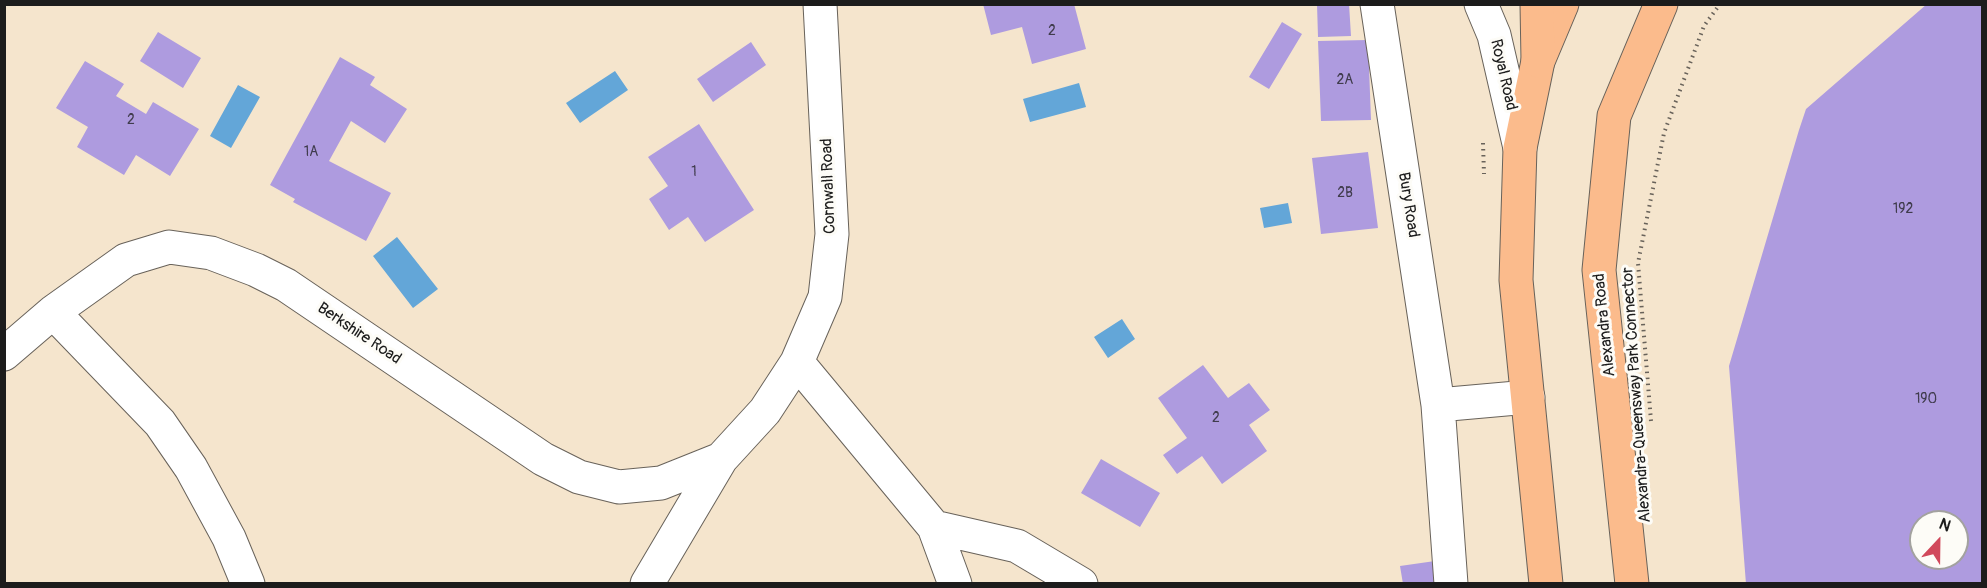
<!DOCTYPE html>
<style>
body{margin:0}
#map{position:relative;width:1987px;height:588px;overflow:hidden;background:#f5e5cd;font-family:Pangolin,sans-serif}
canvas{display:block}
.frame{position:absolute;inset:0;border:6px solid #1c1c1c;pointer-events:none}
.north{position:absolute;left:1909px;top:510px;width:60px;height:60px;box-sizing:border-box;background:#fdfcf7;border:2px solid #a3a29f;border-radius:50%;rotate:22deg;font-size:16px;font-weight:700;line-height:24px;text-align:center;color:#1c1c1c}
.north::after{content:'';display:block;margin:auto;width:21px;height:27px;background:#d1495b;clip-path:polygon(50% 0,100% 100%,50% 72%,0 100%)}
</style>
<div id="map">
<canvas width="1987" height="588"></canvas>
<div class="frame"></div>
<div class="north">N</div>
</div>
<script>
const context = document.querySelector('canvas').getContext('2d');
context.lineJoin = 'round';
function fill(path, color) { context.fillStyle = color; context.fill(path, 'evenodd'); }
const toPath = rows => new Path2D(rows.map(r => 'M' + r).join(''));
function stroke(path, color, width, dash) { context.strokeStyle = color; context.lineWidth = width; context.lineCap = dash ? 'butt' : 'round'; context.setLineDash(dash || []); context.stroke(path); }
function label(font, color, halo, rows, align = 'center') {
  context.font = font + ' Pangolin,sans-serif'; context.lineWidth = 6; context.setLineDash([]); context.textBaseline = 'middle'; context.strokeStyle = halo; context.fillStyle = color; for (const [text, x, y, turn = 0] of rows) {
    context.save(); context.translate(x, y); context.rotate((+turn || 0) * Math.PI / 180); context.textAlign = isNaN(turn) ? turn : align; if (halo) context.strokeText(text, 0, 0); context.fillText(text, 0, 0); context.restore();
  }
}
fill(toPath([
 [615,71,628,90,580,123,566,103],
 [1079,83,1086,107,1030,122,1023,99],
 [238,85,260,97,231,148,210,136],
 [1288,203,1292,223,1264,228,1260,208],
 [397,237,438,289,413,308,373,256],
 [1122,319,1135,339,1108,358,1094,337]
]), '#63a6d8');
fill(toPath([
 [983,4,1074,4,1086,49,1032,64,1022,27,991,35],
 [1317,4,1349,4,1351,36,1318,37],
 [1927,4,1982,4,1982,584,1746,584,1729,366,1799,130,1806,109],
 [1921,522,1957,522,1957,558,1921,558],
 [1282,22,1302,34,1269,89,1249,77],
 [158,32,201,58,183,88,140,61],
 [1368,40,1371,120,1321,121,1318,41],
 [751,42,766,65,713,102,697,79],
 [340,57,375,77,370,85,407,109,385,143,351,121,329,161,391,193,366,241,293,202,295,199,270,185],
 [85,61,124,84,116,96,146,114,153,102,199,129,170,176,136,155,124,175,77,147,88,127,56,108],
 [699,124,754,210,705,242,688,217,669,230,649,199,668,186,648,157],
 [1368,152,1378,228,1321,234,1312,158],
 [1203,365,1228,398,1249,383,1270,410,1249,425,1267,451,1222,484,1202,456,1177,474,1163,455,1187,438,1158,398],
 [1101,459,1160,493,1140,527,1081,493],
 [1435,561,1438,584,1403,584,1400,566]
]), '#ae9bdf');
const minor = toPath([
 [1377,4,1438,405,1451,584],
 [1481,4,1494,35,1520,148],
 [53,312,160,423,191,468,229,538,248,584],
 [4,354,53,312,126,260,169,247,211,253,256,270,286,285,543,459,579,477,619,487,661,483,721,459],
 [797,362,934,527,955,584],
 [1438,405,1528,397],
 [934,527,1017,546,1081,584],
 [647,584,721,459,765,411,797,362,825,297,832,234,820,4]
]);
const major = toPath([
 [1546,584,1516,280,1520,148,1538,61,1562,4],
 [1632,584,1599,270,1614,116,1661,4]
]);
const highway = toPath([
 [1537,4,1538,61]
]);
stroke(minor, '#68625a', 35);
stroke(major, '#68625a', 35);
stroke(highway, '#68625a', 35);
stroke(toPath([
 [1483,143,1484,174],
 [1651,421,1638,263,1664,133,1704,26,1720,4]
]), '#68625a', 4, [1.5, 4.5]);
stroke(minor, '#fff', 33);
stroke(major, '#fbbb8c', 33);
stroke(highway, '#fbbb8c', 33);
label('14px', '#403c4d', null, [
 ["2",1052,31],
 ["2A",1345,80],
 ["2",131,120],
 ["1A",311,152],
 ["1",694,172],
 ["2B",1345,193],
 ["192",1903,209],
 ["190",1926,399],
 ["2",1216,418]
]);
label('16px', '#1c1c1c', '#fdfcf7', [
 ["Royal Road",1503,75,77],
 ["Cornwall Road",829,186,-92],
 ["Bury Road",1408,205,81],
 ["Alexandra Road",1605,325,-96],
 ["Berkshire Road",359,334,34],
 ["Alexandra-Queensway Park Connector",1637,395,-94]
]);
</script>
